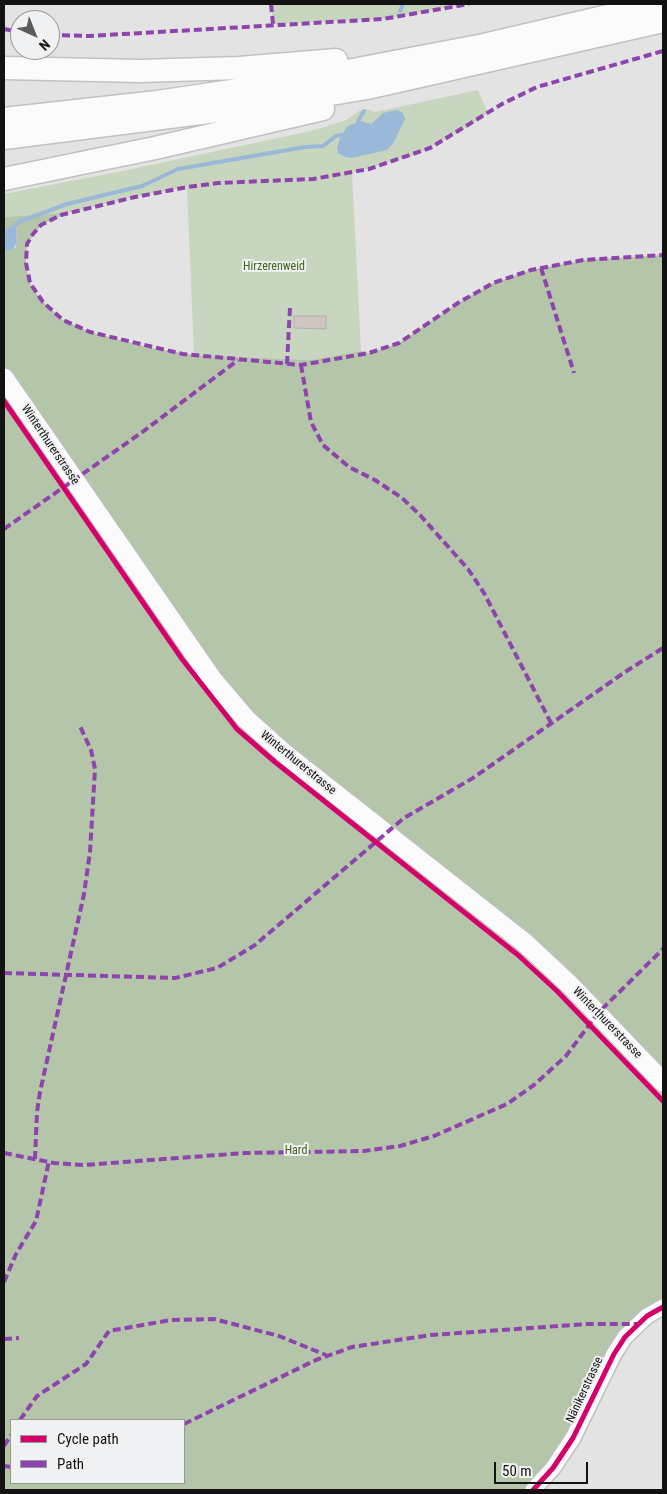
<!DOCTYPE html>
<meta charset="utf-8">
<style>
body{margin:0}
#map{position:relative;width:667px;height:1494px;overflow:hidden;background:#e3e3e4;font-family:"Roboto Condensed",sans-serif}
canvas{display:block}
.frame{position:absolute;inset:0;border:5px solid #121213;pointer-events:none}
.legend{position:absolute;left:10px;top:1419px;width:175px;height:65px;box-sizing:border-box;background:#f0f1f2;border:1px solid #979899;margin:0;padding:6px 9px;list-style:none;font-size:15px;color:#121213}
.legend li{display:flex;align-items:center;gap:10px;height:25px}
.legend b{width:25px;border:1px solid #979899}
.north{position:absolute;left:10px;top:10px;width:50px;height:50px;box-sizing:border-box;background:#f0f1f2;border:1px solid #979899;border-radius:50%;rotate:136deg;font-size:14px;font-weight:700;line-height:20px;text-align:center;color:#121213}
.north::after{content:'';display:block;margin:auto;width:18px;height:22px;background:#5b5b5c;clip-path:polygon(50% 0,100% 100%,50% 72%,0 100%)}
.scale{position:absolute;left:494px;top:1462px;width:94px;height:22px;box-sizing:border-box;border:2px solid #121213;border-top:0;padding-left:6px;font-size:15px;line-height:18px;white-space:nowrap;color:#121213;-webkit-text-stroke:4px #f0f1f2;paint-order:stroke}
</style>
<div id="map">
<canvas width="667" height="1494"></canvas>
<div class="frame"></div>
<ul class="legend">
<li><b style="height:6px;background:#d6006c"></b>Cycle path</li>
<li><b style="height:6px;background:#8e44ad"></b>Path</li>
</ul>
<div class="north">N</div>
<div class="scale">50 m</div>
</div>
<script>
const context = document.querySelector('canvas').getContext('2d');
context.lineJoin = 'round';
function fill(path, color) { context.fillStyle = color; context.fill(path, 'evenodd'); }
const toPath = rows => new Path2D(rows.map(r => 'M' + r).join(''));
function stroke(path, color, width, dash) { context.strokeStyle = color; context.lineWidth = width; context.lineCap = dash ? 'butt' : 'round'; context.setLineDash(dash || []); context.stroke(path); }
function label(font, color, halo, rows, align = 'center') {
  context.font = font + ' "Roboto Condensed",sans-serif'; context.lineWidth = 4; context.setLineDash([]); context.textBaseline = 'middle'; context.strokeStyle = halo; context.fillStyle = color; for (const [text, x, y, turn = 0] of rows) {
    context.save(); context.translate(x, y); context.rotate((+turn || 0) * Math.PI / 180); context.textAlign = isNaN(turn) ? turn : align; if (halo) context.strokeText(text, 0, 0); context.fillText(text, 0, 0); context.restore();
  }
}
fill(toPath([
 [271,4,469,4,383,19,273,24],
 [478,90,488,113,466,128,430,148,411,156,352,173,361,351,310,360,194,355,187,187,135,197,68,213,4,217,4,194,127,170,311,131,346,120,359,111,366,109,375,112],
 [4,378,499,921,663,1082,663,1101,557,991,518,955,275,762,237,729,182,659,4,401]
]), '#c8d5bf');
fill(toPath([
 [68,213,41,225,27,244,26,263,28,277,32,288,43,302,63,320,90,332,151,348,194,355,310,360,361,351,369,353,399,343,458,303,493,283,531,270,583,260,663,255,663,1082,598,1013,265,737,4,378,4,248,8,251,16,247,17,241,16,227,4,230,4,217],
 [4,401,182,659,237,729,275,762,518,955,557,991,663,1101,663,1307,637,1324,584,1419,533,1490,4,1490],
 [11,1420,184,1420,184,1483,11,1483]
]), '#b4c5a9');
fill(toPath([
 [397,110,403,113,405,119,394,142,387,150,352,158,345,157,338,153,337,148,341,135,348,126,360,121,371,124,383,113],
 [13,226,16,228,17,243,12,250,8,251,4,248,4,230]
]), '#9ab9d9');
stroke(toPath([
 [400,11,403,4],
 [358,121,364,111],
 [14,226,21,221,67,204,142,186,178,169,305,147,323,146,336,136,341,135]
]), '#9ab9d9', 4);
const building = toPath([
 [294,316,326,316,326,329,294,328,294,316]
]);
fill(building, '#d1c5c2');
stroke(building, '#afaeaf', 1);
const minor = toPath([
 [533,1490,553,1468,573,1438,614,1354,625,1337,647,1316,663,1307]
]);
const major = toPath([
 [4,378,212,679,246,719,285,754,525,943,571,986,663,1082]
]);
const highway = toPath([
 [4,68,140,71,239,68,336,60],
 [4,119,157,102,279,84,484,45,659,4],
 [4,138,272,104,367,88,663,21],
 [4,179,155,148,323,109]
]);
stroke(minor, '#c1c1c2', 18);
stroke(major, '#c1c1c2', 21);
stroke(highway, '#c1c1c2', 25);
stroke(minor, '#fbfbfb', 15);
stroke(major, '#fbfbfb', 19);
stroke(highway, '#fbfbfb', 22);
stroke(toPath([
 [271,4,273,24],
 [4,29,20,32],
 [50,35,89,36,383,19,469,4],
 [663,51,537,87,502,104,430,148,369,169,313,179,218,183,188,187,135,197,61,215,41,225,33,234,27,244,26,263,30,283,43,302,63,320,90,332,183,354,301,365,369,353,399,343,458,303,493,283,531,270,583,260,663,255],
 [541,268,574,373],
 [287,364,290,308],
 [301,365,311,422,323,445,349,467,375,480,402,498,420,515,468,569,484,593,551,723],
 [4,529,141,433,238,360],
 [4,973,175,978,217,968,255,945,404,818,473,778,625,672,663,648],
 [4,1153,54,1163,84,1165,245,1153,364,1151,400,1146,434,1136,507,1104,534,1085,566,1056,598,1013,663,949],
 [35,1159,37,1112,40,1092,84,894,90,852,95,769,91,750,79,724],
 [4,1282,16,1254,36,1221,49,1161],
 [4,1339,19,1338],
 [20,1420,37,1396,86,1364,109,1331,171,1320,214,1319,279,1336,326,1355],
 [184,1424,316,1360,352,1347,431,1335,587,1324,637,1324],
 [4,1446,11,1435],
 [4,1466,11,1467]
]), '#8e44ad', 4, [8, 4]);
stroke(toPath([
 [4,401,182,659,237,729,275,762,518,955,557,991,663,1101],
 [533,1490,553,1468,573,1438,614,1354,625,1337,647,1316,663,1307]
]), '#d6006c', 5);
label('12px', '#3c6319', '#f0f1f2', [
 ["Hirzerenweid",274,267],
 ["Hard",296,1151]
]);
label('12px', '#121213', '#f0f1f2', [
 ["Winterthurerstrasse",50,445,56],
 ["Winterthurerstrasse",298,763,39],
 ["Winterthurerstrasse",607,1023,46],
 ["Nänikerstrasse",585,1390,-65]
]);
</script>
